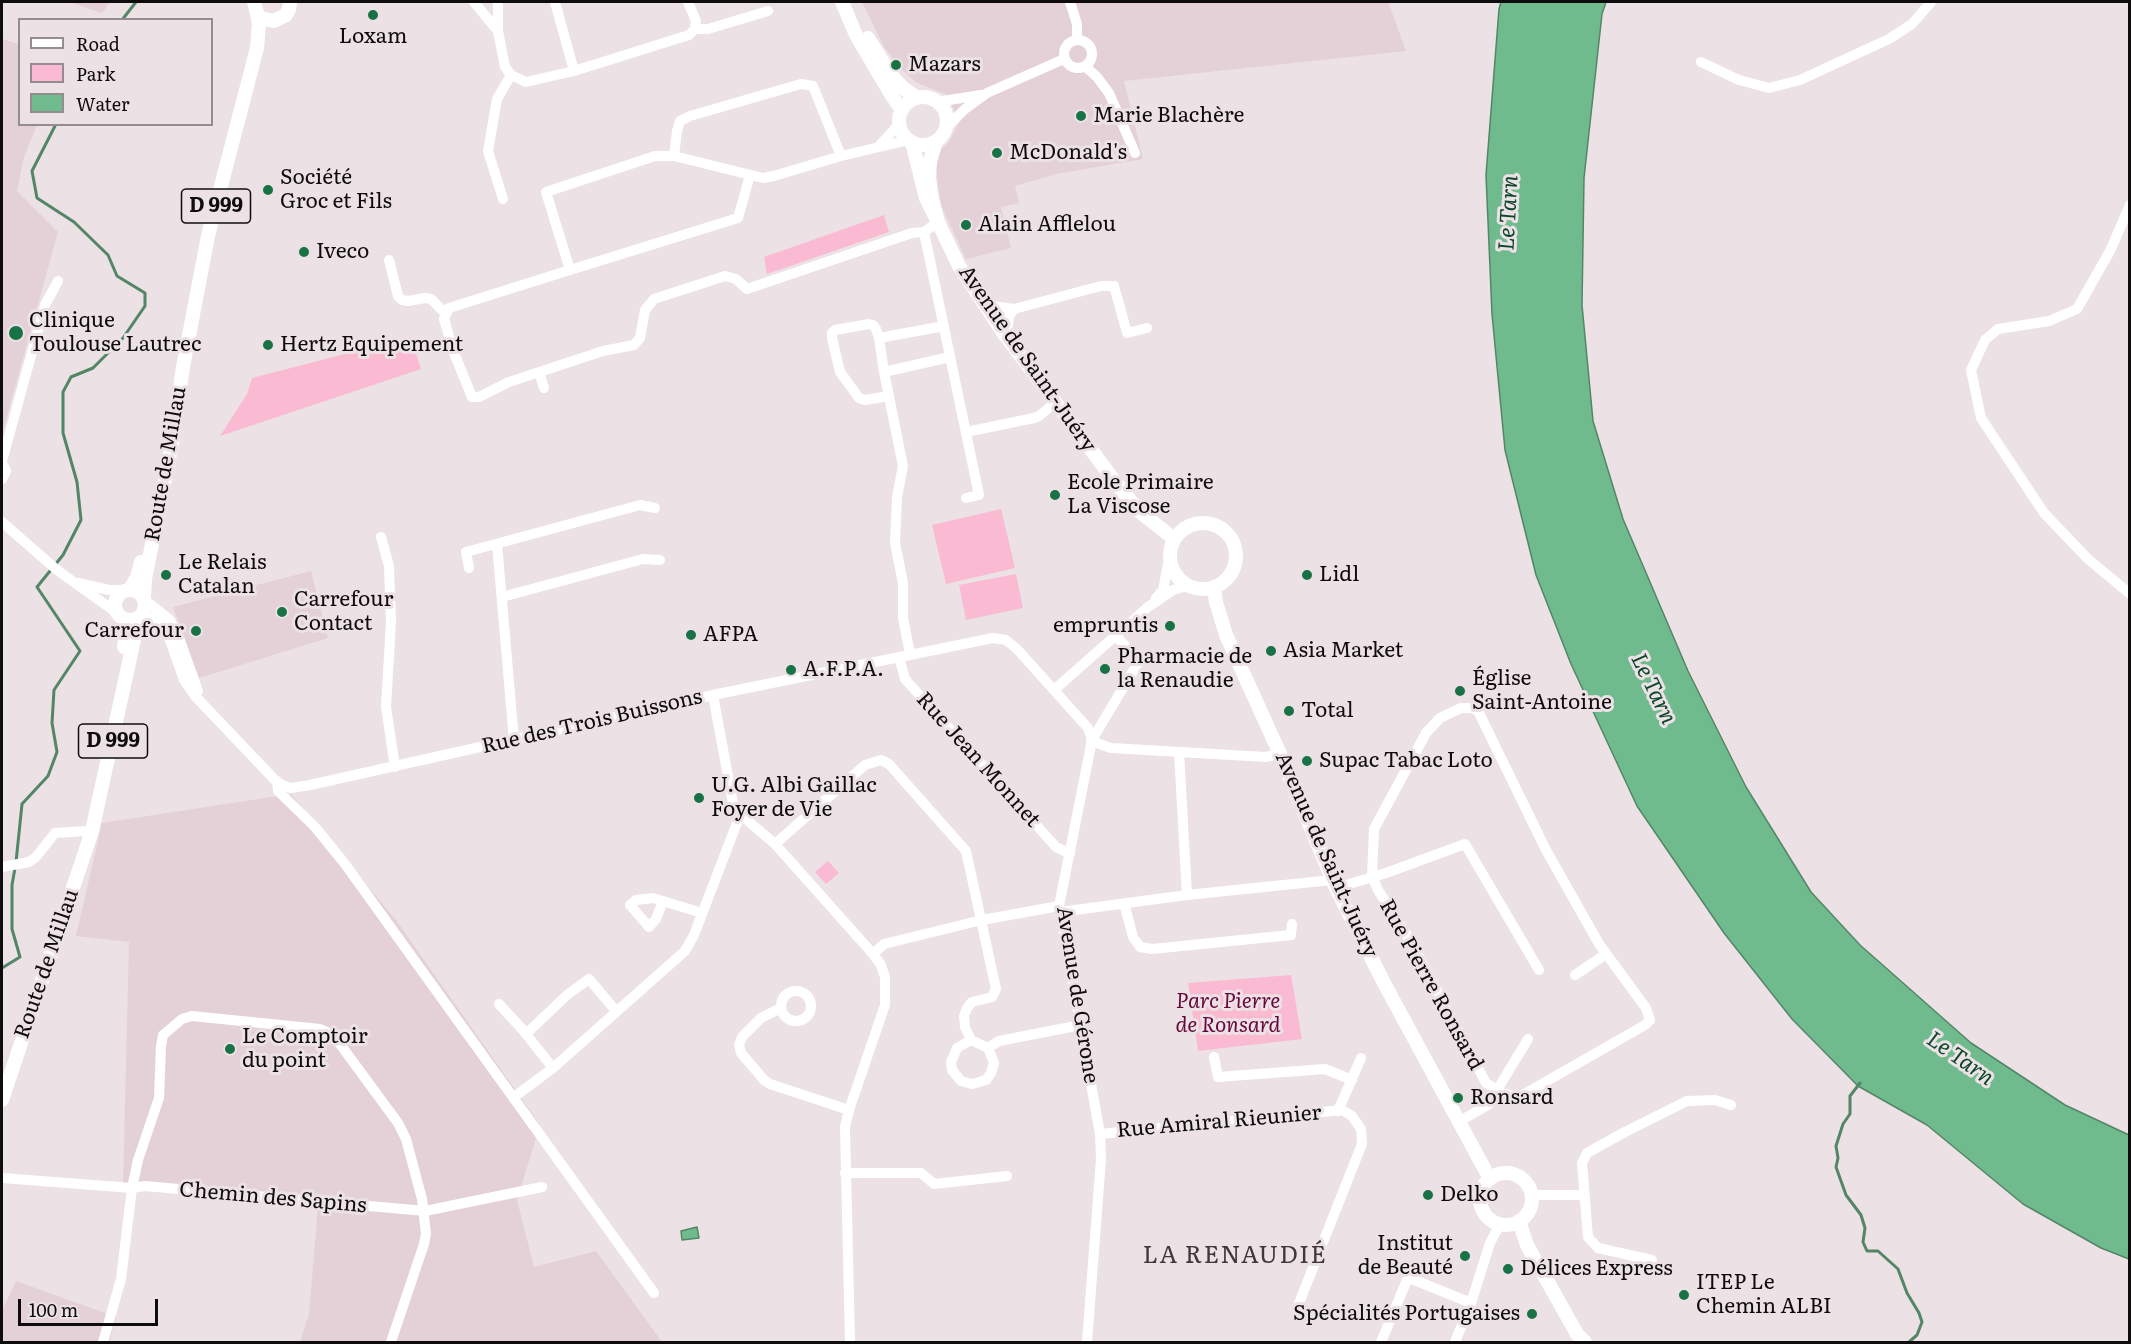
<!DOCTYPE html>
<meta charset="utf-8">
<style>
body{margin:0}
#map{position:relative;width:2131px;height:1344px;overflow:hidden;background:#ece1e5;font-family:Literata,serif}
canvas{display:block}
.frame{position:absolute;inset:0;border:3px solid #0f0c0d;pointer-events:none}
.legend{position:absolute;left:18px;top:18px;width:195px;height:108px;box-sizing:border-box;background:#ece1e5;border:2px solid #948c8f;margin:0;padding:8px 10px;list-style:none;font-size:18px;color:#0f0c0d}
.legend li{display:flex;align-items:center;gap:12px;height:30px}
.legend b{width:30px;border:2px solid #948c8f}
.scale{position:absolute;left:18px;top:1299px;width:140px;height:27px;box-sizing:border-box;border:3px solid #0f0c0d;border-top:0;padding-left:8px;font-size:18px;line-height:21px;white-space:nowrap;color:#0f0c0d;-webkit-text-stroke:4px #ece1e5;paint-order:stroke}
</style>
<div id="map">
<canvas width="2131" height="1344"></canvas>
<div class="frame"></div>
<ul class="legend">
<li><b style="height:8px;background:#fff"></b>Road</li>
<li><b style="height:16px;background:#fabbd2"></b>Park</li>
<li><b style="height:16px;background:#70bb8d"></b>Water</li>
</ul>
<div class="scale">100 m</div>
</div>
<script>
const context = document.querySelector('canvas').getContext('2d');
context.lineJoin = 'round';
function fill(path, color) { context.fillStyle = color; context.fill(path, 'evenodd'); }
const toPath = rows => new Path2D(rows.map(r => 'M' + r).join(''));
function stroke(path, color, width, dash) { context.strokeStyle = color; context.lineWidth = width; context.lineCap = dash ? 'butt' : 'round'; context.setLineDash(dash || []); context.stroke(path); }
function label(font, color, halo, rows, align = 'center') {
  context.font = font + ' Literata,serif'; context.lineWidth = 6; context.setLineDash([]); context.textBaseline = 'middle'; context.strokeStyle = halo; context.fillStyle = color; for (const [text, x, y, turn = 0] of rows) {
    context.save(); context.translate(x, y); context.rotate((+turn || 0) * Math.PI / 180); context.textAlign = isNaN(turn) ? turn : align; if (halo) context.strokeText(text, 0, 0); context.fillText(text, 0, 0); context.restore();
  }
}
fill(toPath([
 [69,2,110,2,102,13],
 [862,2,1388,2,1406,51,1124,81,1143,159,1056,174,1015,186,1019,203,1001,207,1011,248,966,259,941,205,936,169,941,150,949,142,960,121,946,94,917,83,903,71,884,47],
 [2,39,19,44,20,124,37,125,24,157,17,191,58,232,2,434],
 [311,571,328,638,199,678,173,607],
 [291,794,396,920,540,1125,517,1200,534,1267,596,1251,662,1342,300,1342,309,1314,318,1207,123,1187,129,942,76,936,102,823],
 [16,1281,116,1317,109,1342,2,1342,2,1311]
]), '#e3d1d7');
fill(toPath([
 [884,215,889,232,767,274,764,257],
 [411,337,421,369,220,436,247,394,252,378],
 [1001,509,1015,568,946,584,932,525],
 [1016,574,1023,608,966,620,959,585],
 [828,861,839,873,826,884,815,872],
 [1291,975,1302,1039,1198,1051,1188,983]
]), '#fabbd2');
const water = toPath([
 [1501,2,1606,2,1602,14,1584,178,1582,305,1593,421,1623,519,1688,671,1746,787,1811,892,1860,945,1971,1043,2065,1105,2129,1135,2129,1259,2101,1248,2023,1204,1927,1125,1858,1086,1792,1019,1724,933,1637,806,1571,664,1536,575,1505,450,1492,314,1486,175,1499,9,1501,2],
 [697,1227,699,1238,682,1240,681,1231,697,1227]
]);
fill(water, '#70bb8d');
stroke(water, '#538667', 1.5);
stroke(toPath([
 [122,20,136,2],
 [16,862,22,804,48,776,57,752,52,723,54,690,80,651,37,587,63,555,81,520,77,482,63,433,63,392,71,377,93,368,123,338,145,306,145,293,117,276,108,255,74,222,37,198,32,171,56,124],
 [2,968,20,957,12,929,12,885,15,868],
 [1860,1083,1850,1096,1850,1114,1843,1124,1836,1146,1838,1158,1836,1167,1846,1195,1861,1215,1865,1228,1863,1242,1867,1251,1878,1251,1898,1269,1907,1293,1919,1313,1922,1322,1917,1335,1909,1342]
]), '#538667', 3);
stroke(toPath([
 [474,2,498,31],
 [498,2,498,31,505,67,511,75,526,82,574,71,689,35,695,29,696,21,688,2],
 [555,2,574,71],
 [1070,2,1077,24,1077,40],
 [695,29,708,29,768,11],
 '1064 54a14 14 0 1 1 28 0a14 14 0 1 1-28 0Z',
 [1701,62,1739,80,1769,88,1800,80,1889,39,1912,24,1931,2],
 [1086,67,1097,77,1109,93,1135,153],
 [936,102,981,95],
 [947,127,965,109,987,93,1064,59],
 [879,146,900,123],
 [674,156,677,131,680,121,690,116,801,84,813,86,841,156],
 [750,175,738,218,570,270,546,192,655,156,674,156,763,178,774,176,841,156,909,140],
 [503,199,488,151,497,99,511,75],
 [2130,205,2110,251,2077,309,2049,321,1998,329,1985,340,1971,370,1981,418,2044,513,2088,559,2130,594],
 [938,222,924,232,979,495,966,498],
 [389,260,398,296,402,300,408,301,425,298,431,299,445,313],
 [570,270,449,308,444,319,454,353,472,397,479,397,509,382,603,351,634,345,640,338,645,310,654,299,725,276,736,279,747,289,912,233,924,232],
 [986,309,992,306,1014,309,1101,286,1114,286,1127,333,1147,328],
 [1002,331,1008,325,1009,316,1014,309],
 [879,338,884,372],
 [539,372,544,388],
 [889,396,865,400,859,398,840,372,832,338,832,333,835,330,869,324,873,325,876,329,879,338,944,326],
 [966,432,1034,418,1039,416,1056,402],
 [2,461,45,305,58,281],
 [2,463,6,471,2,479],
 [2,522,57,570,117,613],
 [381,537,389,566,391,622,386,707,395,767],
 [497,544,514,740],
 [469,568,466,552,640,505,655,508],
 [78,583,109,590,125,590],
 [502,597,643,559,660,560],
 [1156,598,1163,590,1169,559],
 [145,600,170,620,179,638,198,691],
 [141,616,155,618,164,623,184,680,195,696,274,779,282,785,291,788,310,785,713,695,993,638,1006,640,1017,649,1088,728,1092,740],
 [910,654,903,618,903,583,895,543,897,497,903,466,884,372,950,357],
 [899,657,905,679,1056,847,1070,854],
 [1054,690,1148,607,1173,590,1187,586],
 [713,695,734,809,775,844,873,954,881,965,885,977,885,1005,849,1110,845,1127,850,1342],
 [1461,708,1474,708,1479,713,1546,850,1599,944,1646,1008,1650,1020,1645,1025,1519,1097,1502,1093,1486,1083,1410,940,1378,890,1372,876,1374,829,1426,733,1440,718,1461,708],
 [1091,741,1111,748,1266,757,1280,754],
 [1179,752,1187,895],
 [277,781,278,791,315,827,345,864,654,1293],
 [775,844,865,765,881,760,889,764,966,851,996,989,992,997,972,1002,967,1008,964,1016,965,1027,971,1040,988,1048,999,1041,1081,1025],
 [2,867,29,862,36,857,55,833,87,831],
 [1336,888,1386,873,1465,844,1539,970],
 [663,901,656,919,649,927,630,905,636,900,653,898,702,913],
 [1124,903,1133,937,1140,947,1152,949,1291,935,1292,924],
 [1060,912,1187,895,1332,880],
 [873,954,884,944,982,920,1059,906],
 [1575,975,1606,954],
 '781 1006a15 15 0 1 1 30 0a15 15 0 1 1-30 0Z',
 [499,1004,522,1029,553,1068],
 [781,1008,761,1018,742,1037,739,1045,741,1053,764,1080,770,1084,849,1110],
 [526,1034,567,995,589,979,616,1011],
 [971,1040,957,1048,951,1062,952,1070,961,1081,972,1084,986,1080,991,1073,994,1063,988,1048],
 [1214,1057,1218,1077,1325,1069,1352,1080],
 [514,1097,553,1068,685,951,694,935,740,815],
 [1338,1111,1361,1058],
 [1460,1121,1488,1105,1528,1039],
 [1100,1134,1342,1110,1352,1116,1361,1129,1362,1144,1299,1303],
 [845,1173,921,1173,934,1184,1007,1176],
 [2,1178,132,1188,145,1186,425,1211,542,1187],
 [1532,1195,1584,1195],
 [1652,1260,1598,1248,1588,1237,1582,1163,1587,1153,1625,1132,1687,1101,1715,1100,1731,1105],
 [103,1342,121,1279,132,1188,138,1160,159,1098,161,1046,163,1035,182,1019,192,1016,320,1029,329,1033,337,1040,398,1123,406,1139,422,1199,426,1234,424,1244,391,1342],
 [1087,1342,1101,1159,1100,1134,1059,906,1092,740,1139,661,1115,635],
 [1381,1342,1407,1280,1412,1279,1471,1303],
 [1455,1342,1471,1303,1490,1243,1500,1224]
]), '#fff', 10);
stroke(toPath([
 [254,2,257,13,261,18,274,21,286,15,289,9,290,2],
 [842,2,856,35,892,96,902,110],
 [868,38,892,76,903,88,917,98],
 '899 121a24 24 0 1 1 48 0a24 24 0 1 1-48 0Z',
 [912,142,926,198,938,222,931,195,929,177,930,161,936,141],
 [938,222,959,266,1002,331,1116,483,1140,512,1168,534,1174,540],
 '1170 556a33 33 0 1 1 66 0a33 33 0 1 1-66 0Z',
 [1214,588,1216,602,1226,635,1280,754,1336,888,1384,983,1490,1179],
 [130,589,137,577,141,562],
 '115 605a15 15 0 1 1 30 0a15 15 0 1 1-30 0Z',
 [144,597,145,579,172,444,183,367,208,236,257,48,259,24,257,13],
 [124,647,126,630,125,619],
 [2,1100,92,831,139,617],
 '1480 1199a26 26 0 1 1 52 0a26 26 0 1 1-52 0Z',
 [1519,1221,1527,1245,1577,1334,1585,1342]
]), '#fff', 14);
for (const [x, y, r, color] of [
 [373,15,6,"#197246"],
 [896,65,6,"#197246"],
 [1081,116,6,"#197246"],
 [997,153,6,"#197246"],
 [268,190,6,"#197246"],
 [966,225,6,"#197246"],
 [304,252,6,"#197246"],
 [16,333,8,"#197246"],
 [268,345,6,"#197246"],
 [1055,495,6,"#197246"],
 [166,575,6,"#197246"],
 [1307,575,6,"#197246"],
 [282,612,6,"#197246"],
 [1170,626,6,"#197246"],
 [196,631,6,"#197246"],
 [691,635,6,"#197246"],
 [1271,651,6,"#197246"],
 [1105,669,6,"#197246"],
 [791,670,6,"#197246"],
 [1460,691,6,"#197246"],
 [1289,711,6,"#197246"],
 [1307,761,6,"#197246"],
 [699,798,6,"#197246"],
 [230,1049,6,"#197246"],
 [1458,1098,6,"#197246"],
 [1428,1195,6,"#197246"],
 [1465,1256,6,"#197246"],
 [1508,1269,6,"#197246"],
 [1684,1295,6,"#197246"],
 [1532,1314,6,"#197246"]
]) { const dot = new Path2D(); dot.arc(x, y, r, 0, 2 * Math.PI); context.fillStyle = color; context.fill(dot); stroke(dot, '#ece1e5', 2); }
for (const [x, y, w] of [
 [216,206,69],
 [113,741,69]
]) { const box = new Path2D(); box.roundRect(x - w / 2, y - 17, w, 34, 4.5); context.fillStyle = '#ece1e5'; context.fill(box); stroke(box, '#0f0c0d', 1.5); }
label('bold 20px', '#0f0c0d', null, [
 ["D 999",216,206],
 ["D 999",113,741]
]);
label('21px', '#0f0c0d', '#ece1e5', [
 ["Loxam",373,37,"center"],
 ["Mazars",908,65],
 ["Marie Blachère",1093,116],
 ["McDonald's",1009,153],
 ["Société",280,178],
 ["Groc et Fils",280,202],
 ["Alain Afflelou",978,225],
 ["Iveco",316,252],
 ["Clinique",29,321],
 ["Toulouse Lautrec",29,345],
 ["Hertz Equipement",280,345],
 ["Ecole Primaire",1067,483],
 ["La Viscose",1067,507],
 ["Le Relais",178,563],
 ["Catalan",178,587],
 ["Lidl",1319,575],
 ["Carrefour",294,600],
 ["Contact",294,624],
 ["empruntis",1158,626,"right"],
 ["Carrefour",184,631,"right"],
 ["AFPA",703,635],
 ["Asia Market",1283,651],
 ["Pharmacie de",1117,657],
 ["la Renaudie",1117,681],
 ["A.F.P.A.",803,670],
 ["Église",1472,679],
 ["Saint-Antoine",1472,703],
 ["Total",1301,711],
 ["Supac Tabac Loto",1319,761],
 ["U.G. Albi Gaillac",711,786],
 ["Foyer de Vie",711,810],
 ["Le Comptoir",242,1037],
 ["du point",242,1061],
 ["Ronsard",1470,1098],
 ["Delko",1440,1195],
 ["Institut",1453,1244,"right"],
 ["de Beauté",1453,1268,"right"],
 ["Délices Express",1520,1269],
 ["ITEP Le",1696,1283],
 ["Chemin ALBI",1696,1307],
 ["Spécialités Portugaises",1520,1314,"right"]
], 'left');
label('21px', '#0f0c0d', '#ece1e5', [
 ["Avenue de Saint-Juéry",1027,359,55],
 ["Route de Millau",166,464,-80],
 ["Rue des Trois Buissons",592,722,-13],
 ["Rue Jean Monnet",978,760,48],
 ["Avenue de Saint-Juéry",1326,855,66],
 ["Route de Millau",47,964,-71],
 ["Rue Pierre Ronsard",1431,985,61],
 ["Avenue de Gérone",1077,995,81],
 ["Rue Amiral Rieunier",1219,1122,-5],
 ["Chemin des Sapins",273,1198,5]
]);
label('italic 21px', '#66083b', '#ece1e5', [
 ["Parc Pierre",1228,1002],
 ["de Ronsard",1228,1026]
]);
label('italic 22px', '#0a4629', '#ece1e5', [
 ["Le Tarn",1509,213,-87],
 ["Le Tarn",1653,689,64],
 ["Le Tarn",1960,1059,35]
]);
context.letterSpacing = '1.5px';
label('24px', '#40383a', '#ece1e5', [
 ["LA RENAUDIÉ",1235,1256]
]);
context.letterSpacing = '0px';
</script>
